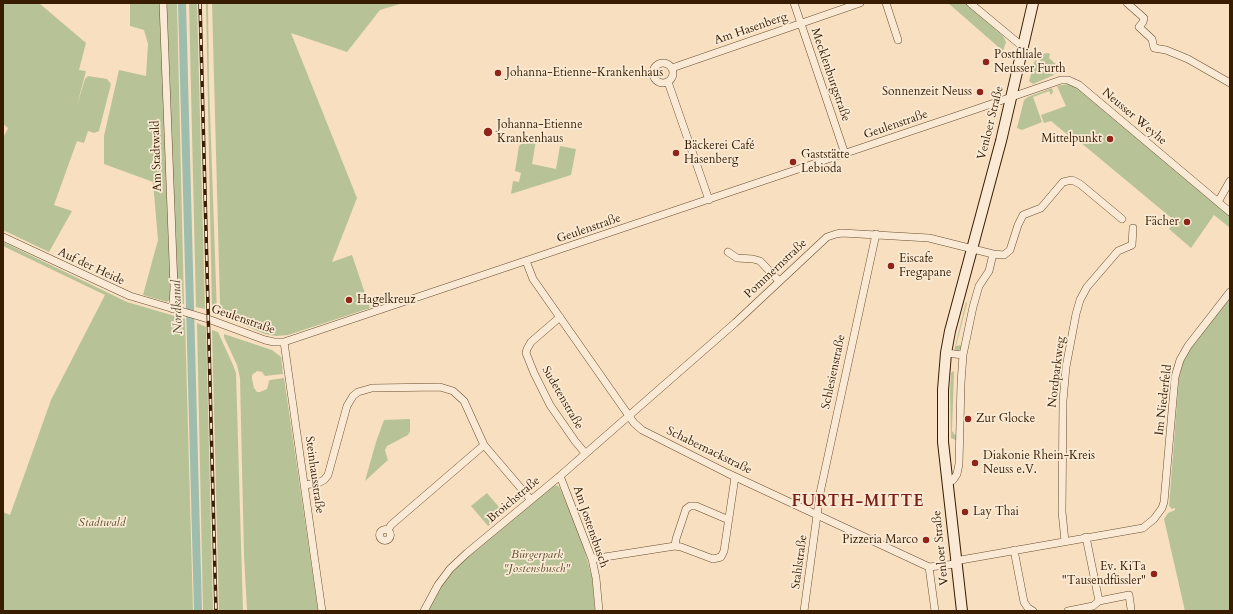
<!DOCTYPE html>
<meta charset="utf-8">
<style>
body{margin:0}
#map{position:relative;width:1233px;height:614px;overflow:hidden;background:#f8dfbf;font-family:Cardo,serif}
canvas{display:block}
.frame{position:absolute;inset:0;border:4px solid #381d00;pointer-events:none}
</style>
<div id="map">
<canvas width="1233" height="614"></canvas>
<div class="frame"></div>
</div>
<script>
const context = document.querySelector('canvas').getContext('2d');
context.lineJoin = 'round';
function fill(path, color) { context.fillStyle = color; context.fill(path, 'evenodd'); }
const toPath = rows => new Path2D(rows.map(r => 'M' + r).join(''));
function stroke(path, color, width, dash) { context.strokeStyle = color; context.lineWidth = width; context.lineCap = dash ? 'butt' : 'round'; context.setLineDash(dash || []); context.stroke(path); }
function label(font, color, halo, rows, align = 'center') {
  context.font = font + ' Cardo,serif'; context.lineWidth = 3.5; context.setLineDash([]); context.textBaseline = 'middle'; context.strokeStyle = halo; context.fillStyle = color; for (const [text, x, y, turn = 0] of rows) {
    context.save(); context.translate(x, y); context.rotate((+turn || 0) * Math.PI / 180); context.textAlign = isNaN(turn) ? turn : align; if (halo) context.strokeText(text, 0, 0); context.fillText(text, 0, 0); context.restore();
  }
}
fill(toPath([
 [3,3,39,3,86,43,79,70,86,71,77,105,85,79,88,76,107,79,111,84,99,131,94,133,88,131,84,143,77,141,54,205,72,211,49,252,3,230,3,138,8,128,3,124],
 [130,3,161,3,171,279,171,298,167,302,143,295,158,240,153,182,104,164,104,136,119,70,146,76,148,44,144,30,130,26],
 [165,3,177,3,184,304,176,303],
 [189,3,197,3,205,309,196,307],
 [206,3,208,3,209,83,217,314,212,311],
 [212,3,403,3,380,10,347,52,291,33,357,198,332,262,352,255,370,308,288,335,276,336,265,334,223,316,220,303],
 [948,3,965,3,1003,36,1006,42,1003,51],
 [1048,53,1050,54,1049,58,1059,67,1056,74,1036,57,1036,55],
 [1035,60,1054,75,1033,84,1029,81],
 [1068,84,1078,89,1230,216,1230,228,1214,215,1191,248,1169,229,1175,221,1074,137,1069,136,1051,121,1044,123,1041,115,1066,106,1057,86],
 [1052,88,1053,92,1051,95,1049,91,1033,97,1042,122,1022,130,1017,128,1024,100,1028,97],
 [529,140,536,141,532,164,556,169,560,146,576,149,571,175,511,194,513,181,519,182,521,173,515,171,519,146,522,143],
 [3,242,127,302,185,319,193,611,3,611,3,512,10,515,51,400,105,295,3,246],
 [1230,296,1230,611,1185,611,1164,519,1168,513,1175,510,1175,508,1172,509,1169,506,1179,377,1183,362,1191,346],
 [966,302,967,303,956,346,961,345,961,348,958,351,954,351],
 [197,323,206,327,213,611,203,611],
 [212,330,218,332,233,365,236,373,243,611,219,611],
 [224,334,272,350,281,357,283,374,265,376,262,372,257,371,252,375,252,379,254,388,257,392,260,392,267,389,269,381,270,380,284,378,318,611,247,611,244,555,240,378,237,365,224,337],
 [954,371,952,431,957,437,956,440,951,438,950,391,951,373],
 [410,419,410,431,408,435,387,446,385,450,388,460,365,481,376,442,384,420],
 [554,485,558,486,560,488,581,538,592,577,595,611,427,611,441,586,453,571,469,556],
 [487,493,504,513,488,526,471,506]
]), '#b7c397');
stroke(toPath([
 [182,3,198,611]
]), '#9fbdac', 8);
const minor = toPath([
 [163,3,174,287,173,309],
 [794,3,845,154],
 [886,3,898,40],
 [970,3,1023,47],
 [1127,3,1144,18,1143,22,1139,27,1152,39,1154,48,1166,50,1188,59,1230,83],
 '653 73a10 10 0 1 1 20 0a10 10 0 1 1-20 0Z',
 [672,68,860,3],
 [668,82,709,200],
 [1218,202,1230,181],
 [3,237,130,296,208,319,265,340,274,342,284,342,962,114,1061,80,1068,80,1079,85,1230,212],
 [728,252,737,258,753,259,760,261,779,281],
 [526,261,533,279,634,423,642,430,727,473,929,567,955,564],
 [560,317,531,342,527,349,526,353,534,373,550,405,575,441,585,453],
 [284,342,322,611],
 [946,353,963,355,973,307,979,286,989,271,993,254],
 [560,476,592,559,596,578,599,611],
 [947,483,953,480,957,474,959,464,961,383,963,355],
 [304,485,318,483,324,480,328,475,347,406,353,396,358,392,372,388,440,387,453,391,464,401,484,445,531,500],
 '379.5 535a5.5 5.5 0 1 1 11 0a5.5 5.5 0 1 1-11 0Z',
 [388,530,391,525,484,445],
 [1086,537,1099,601],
 [1065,541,1062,512,1063,401,1066,367,1076,314,1080,300,1087,287,1118,251,1132,245,1133,228],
 [675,546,676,539,686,509,690,506,696,506,729,520],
 [1014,550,1024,602,1028,608,1033,611],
 [592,559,675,546,681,547,713,559,721,557,724,551,735,477],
 [955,561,1143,528,1154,519,1162,508,1164,502,1175,377,1180,360,1188,346,1230,292],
 [929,567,935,611],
 [424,611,438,585,450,569,467,553,560,476,735,323,827,237,836,234,842,233,929,238,993,254,1004,255,1010,250,1018,225,1023,215,1041,208,1063,182,1072,180,1080,184,1122,219],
 [804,611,820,493,876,234],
 [1068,611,1093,606,1099,601,1129,595,1131,609]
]);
const secondary = toPath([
 [962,611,943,442,943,390,946,353,950,331,1001,141,1033,3]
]);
stroke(minor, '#684e30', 8);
stroke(secondary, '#381d00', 12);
stroke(minor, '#faead5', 7);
stroke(secondary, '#faead5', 10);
const rail = toPath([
 [200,3,216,611]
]);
stroke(rail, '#381d00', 3.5);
stroke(rail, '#faead5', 2, [6]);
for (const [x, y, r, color] of [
 [986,62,4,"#8f2418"],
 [498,73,4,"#8f2418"],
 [980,92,4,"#8f2418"],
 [488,132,5,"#8f2418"],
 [1110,139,4,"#8f2418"],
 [676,153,4,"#8f2418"],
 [793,162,4,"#8f2418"],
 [1187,222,4,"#8f2418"],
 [891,266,4,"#8f2418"],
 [349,300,4,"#8f2418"],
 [968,419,4,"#8f2418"],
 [975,463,4,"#8f2418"],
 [965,512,4,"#8f2418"],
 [926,540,4,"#8f2418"],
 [1154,574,4,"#8f2418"]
]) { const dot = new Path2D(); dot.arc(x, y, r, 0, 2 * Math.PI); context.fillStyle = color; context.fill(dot); stroke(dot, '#faead5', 1.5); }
label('12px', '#381d00', '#faead5', [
 ["Am Hasenberg",751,29,-19],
 ["Mecklenburgstraße",830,75,71],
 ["Neusser Weyhe",1134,117,40],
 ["Venloer Straße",991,123,-76],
 ["Geulenstraße",896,125,-19],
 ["Am Stadtwald",157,156,-92],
 ["Geulenstraße",589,229,-19],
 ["Auf der Heide",91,267,25],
 ["Pommernstraße",776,269,-43],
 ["Geulenstraße",243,320,19],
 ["Schlesienstraße",834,372,-78],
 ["Nordparkweg",1057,372,-83],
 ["Sudetenstraße",562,398,60],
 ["Im Niederfeld",1164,400,-83],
 ["Schabernackstraße",709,451,26],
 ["Steinhausstraße",314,475,82],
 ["Broichstraße",514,500,-40],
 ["Am Jostensbusch",590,527,71],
 ["Venloer Straße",941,548,-96],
 ["Stahlstraße",800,562,-82]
]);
label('12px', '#381d00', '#faead5', [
 ["Postfiliale",994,55],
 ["Neusser Furth",994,69],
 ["Johanna-Etienne-Krankenhaus",506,73],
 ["Sonnenzeit Neuss",972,92,"right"],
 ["Johanna-Etienne",497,125],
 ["Krankenhaus",497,139],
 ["Mittelpunkt",1102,139,"right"],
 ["Bäckerei Café",684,146],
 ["Hasenberg",684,160],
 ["Gaststätte",801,155],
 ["Lebioda",801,169],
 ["Fächer",1179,222,"right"],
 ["Eiscafe",899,259],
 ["Fregapane",899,273],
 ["Hagelkreuz",357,300],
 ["Zur Glocke",976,419],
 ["Diakonie Rhein-Kreis",983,456],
 ["Neuss e.V.",983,470],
 ["Lay Thai",973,512],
 ["Pizzeria Marco",918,540,"right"],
 ["Ev. KiTa",1146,567,"right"],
 ["\"Tausendfüssler\"",1146,581,"right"]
], 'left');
label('italic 12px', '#5e4f2d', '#faead5', [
 ["Stadtwald",102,523],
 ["Bürgerpark",537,555],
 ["\"Jostensbusch\"",537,569]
]);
label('italic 13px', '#574d34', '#faead5', [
 ["Nordkanal",178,307,-92]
]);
context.letterSpacing = '1px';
label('bold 16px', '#7a1f14', '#faead5', [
 ["FURTH-MITTE",858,502]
]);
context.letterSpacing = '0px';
</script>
